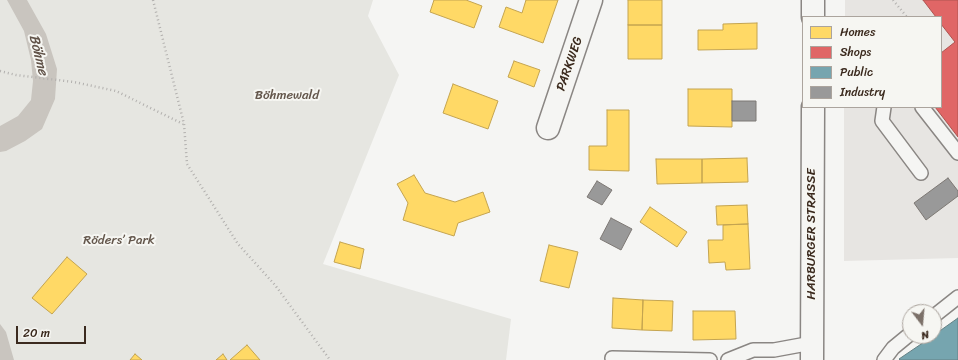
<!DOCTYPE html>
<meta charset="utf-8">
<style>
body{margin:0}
#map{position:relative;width:958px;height:360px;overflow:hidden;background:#f5f5f3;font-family:Sriracha,sans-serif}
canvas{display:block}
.legend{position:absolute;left:802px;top:16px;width:140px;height:92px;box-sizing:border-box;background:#f6f6f2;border:1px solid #aba49d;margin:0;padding:5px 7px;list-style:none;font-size:12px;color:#3b2a1e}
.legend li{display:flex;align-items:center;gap:8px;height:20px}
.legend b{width:20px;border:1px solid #aba49d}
.north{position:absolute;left:902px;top:304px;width:40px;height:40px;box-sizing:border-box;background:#f6f6f2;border:1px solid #aba49d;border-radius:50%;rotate:164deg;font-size:11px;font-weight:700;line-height:16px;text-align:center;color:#3b2a1e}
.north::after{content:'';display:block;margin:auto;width:14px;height:18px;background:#7c7169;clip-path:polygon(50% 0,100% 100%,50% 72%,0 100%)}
.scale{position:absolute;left:16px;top:326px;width:70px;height:18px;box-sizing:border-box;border:2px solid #3b2a1e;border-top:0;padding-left:5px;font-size:12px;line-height:14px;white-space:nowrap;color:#3b2a1e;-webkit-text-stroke:3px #f6f6f2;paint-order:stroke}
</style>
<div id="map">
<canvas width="958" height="360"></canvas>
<ul class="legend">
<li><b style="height:11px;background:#ffd966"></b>Homes</li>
<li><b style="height:11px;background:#e06666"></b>Shops</li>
<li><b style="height:11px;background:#76a5af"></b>Public</li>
<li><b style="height:11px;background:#999"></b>Industry</li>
</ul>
<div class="north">N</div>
<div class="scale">20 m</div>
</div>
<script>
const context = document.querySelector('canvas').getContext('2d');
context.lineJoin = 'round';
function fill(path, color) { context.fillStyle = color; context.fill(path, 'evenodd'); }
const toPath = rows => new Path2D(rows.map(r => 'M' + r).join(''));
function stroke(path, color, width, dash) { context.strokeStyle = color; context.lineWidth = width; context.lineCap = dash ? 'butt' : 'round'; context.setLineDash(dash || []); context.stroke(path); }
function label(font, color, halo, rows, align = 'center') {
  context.font = font + ' Sriracha,sans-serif'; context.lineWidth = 4; context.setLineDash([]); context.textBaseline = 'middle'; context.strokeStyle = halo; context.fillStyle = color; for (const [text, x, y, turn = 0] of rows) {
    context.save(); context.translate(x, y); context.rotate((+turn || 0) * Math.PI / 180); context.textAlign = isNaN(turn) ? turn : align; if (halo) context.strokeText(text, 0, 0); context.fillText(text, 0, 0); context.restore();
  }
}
fill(toPath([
 [845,0,958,0,958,258,844,261,844,107,941,107,941,17,845,17]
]), '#e7e5e2');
fill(toPath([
 [0,0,373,0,368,16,399,75,323,264,511,319,506,360,0,360]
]), '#e6e6e1');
fill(toPath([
 [7,0,27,0,46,34,57,69,55,99,42,129,25,141,6,151,0,152,0,126,18,116,31,100,33,81,31,60,24,31],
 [0,324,6,332,14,360,0,360]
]), '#c9c5bf');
const homes = toPath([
 [434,0,466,0,482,6,474,28,430,12,434,0],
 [526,0,558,0,543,43,499,27,506,7,522,13,526,0],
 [628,0,662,0,662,25,628,25,628,0],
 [757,23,757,49,698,50,698,30,723,30,723,24,757,23],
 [628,25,662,25,662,59,628,59,628,25],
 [514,61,540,70,534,87,508,77,514,61],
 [453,84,498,101,488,129,443,113,453,84],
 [688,89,732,89,732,127,688,126,688,89],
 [607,110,629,110,629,171,589,170,589,146,607,146,607,110],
 [747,158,748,182,702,183,702,159,747,158],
 [656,159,702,159,702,183,657,184,656,159],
 [414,175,425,193,455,202,483,192,490,212,458,223,454,236,403,220,408,203,397,184,414,175],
 [747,205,748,224,717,225,716,206,747,205],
 [650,207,687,232,677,247,640,222,650,207],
 [748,224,750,269,726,270,725,262,709,263,708,240,723,240,723,225,748,224],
 [340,242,364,249,360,269,334,262,340,242],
 [549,245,578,252,569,288,540,281,549,245],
 [67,257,87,274,52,314,32,298,67,257],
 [613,298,643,300,642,330,612,328,613,298],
 [643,300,673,301,672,331,642,330,643,300],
 [693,311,735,311,736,339,693,340,693,311],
 [247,345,260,360,230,360,247,345],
 [135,354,142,360,130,360,135,354],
 [223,354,227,360,216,360,223,354]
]);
fill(homes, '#ffd966');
stroke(homes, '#c4a450', 1);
const shops = toPath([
 [923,0,958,0,958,137,935,107,941,107,941,53,955,42,941,24,941,17,936,17,923,0]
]);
fill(shops, '#e06666');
stroke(shops, '#ae5450', 1);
const public = toPath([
 [958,318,958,360,900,360,899,359,933,336,934,336,934,335,958,318]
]);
fill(public, '#76a5af');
stroke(public, '#648084', 1);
const industry = toPath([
 [732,101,756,101,756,121,732,121,732,101],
 [948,178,958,191,958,196,926,220,914,203,948,178],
 [597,181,612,190,602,205,587,197,597,181],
 [611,218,632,229,621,250,600,239,611,218]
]);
fill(industry, '#999');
stroke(industry, '#7d7874', 1);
const service = toPath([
 [884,107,882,121,921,173],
 [922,107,958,153],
 [934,316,958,297],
 [612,358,710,360],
 [728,360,753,350,774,350,812,343],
 [884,360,893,348,910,334]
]);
const minor = toPath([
 [548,128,591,0]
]);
const secondary = toPath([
 [813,17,813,0],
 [812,360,813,107]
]);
stroke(service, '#8a8683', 16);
stroke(minor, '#8a8683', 25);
stroke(secondary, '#8a8683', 25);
stroke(toPath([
 [153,0,184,124,187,164,238,244,275,285,330,360],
 [893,0,907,17],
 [0,71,16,75,74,82,116,91,183,124]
]), '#b2b0ae', 2.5, [1, 3]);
stroke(service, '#f5f5f3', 13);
stroke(minor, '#f5f5f3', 22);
stroke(secondary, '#f5f5f3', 22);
label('13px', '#3b2a1e', '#f6f6f2', [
 ["PARKWEG",570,64,-71],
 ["HARBURGER STRASSE",812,234,-90]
]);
label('13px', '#63564b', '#f6f6f2', [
 ["Böhmewald",287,96],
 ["Röders’ Park",119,241]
]);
label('italic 14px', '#605248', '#f6f6f2', [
 ["Böhme",38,55,76]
]);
</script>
